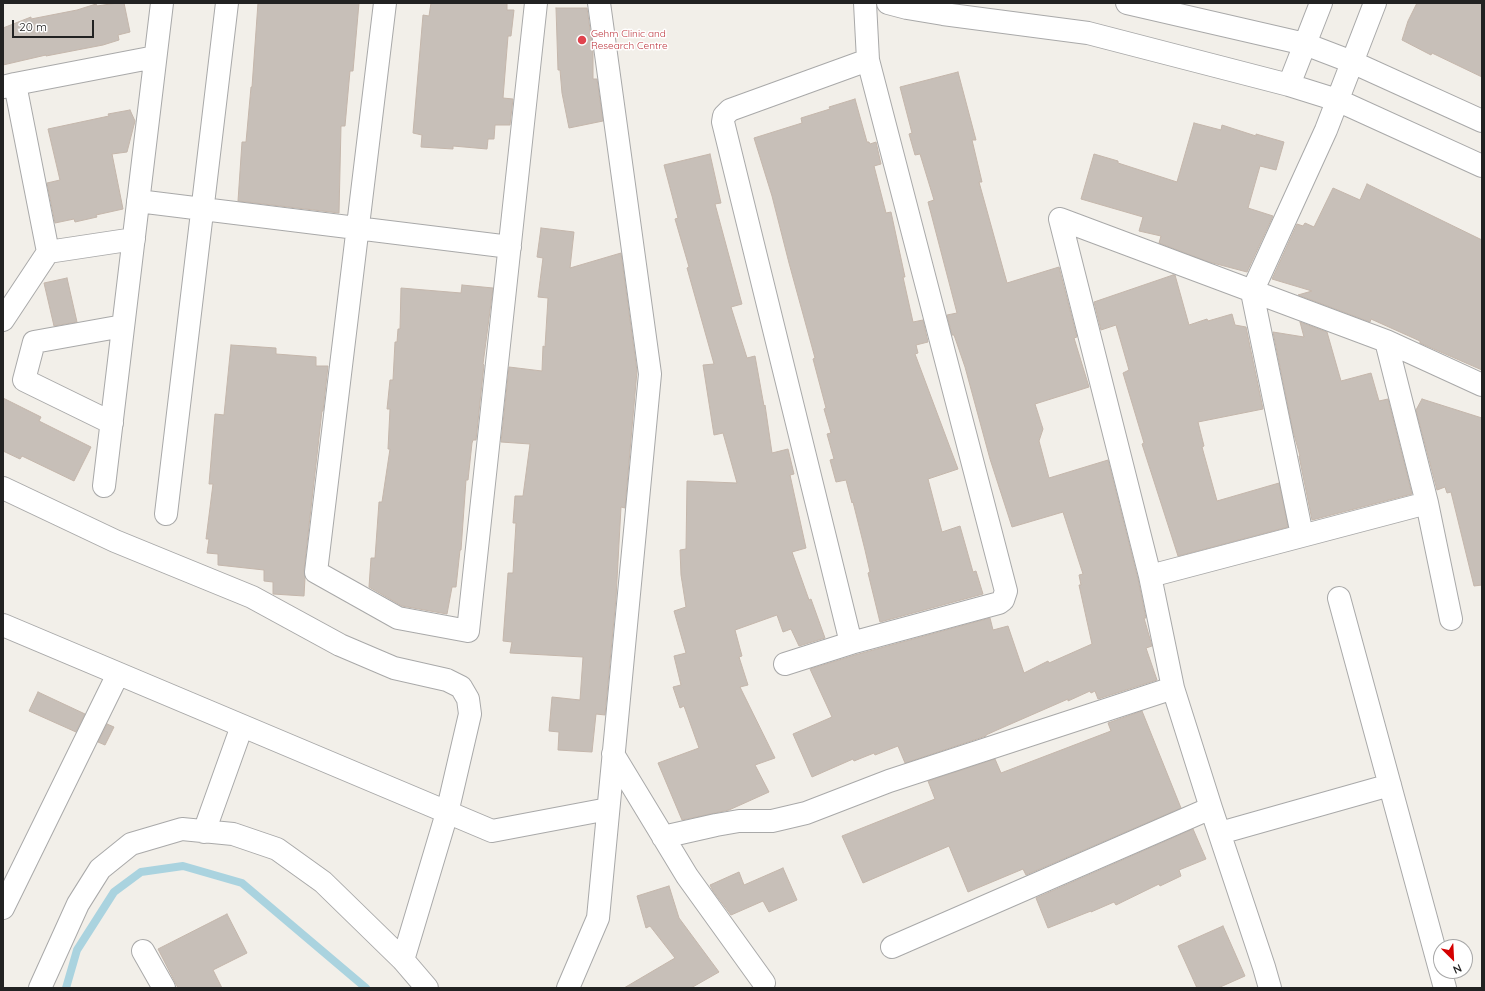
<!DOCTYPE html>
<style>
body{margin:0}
#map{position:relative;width:1485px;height:991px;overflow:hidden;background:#f2efe9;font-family:Quicksand,sans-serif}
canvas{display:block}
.frame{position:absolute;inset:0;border:4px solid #222;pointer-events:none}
.north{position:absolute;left:1433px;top:939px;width:40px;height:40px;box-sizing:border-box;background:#fff;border:1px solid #a7a7a7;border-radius:50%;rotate:156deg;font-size:11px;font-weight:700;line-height:16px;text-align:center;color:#222}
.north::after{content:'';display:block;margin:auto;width:14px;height:18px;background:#d40000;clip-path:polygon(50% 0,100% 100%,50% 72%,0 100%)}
.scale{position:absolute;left:12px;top:20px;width:82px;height:18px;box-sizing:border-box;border:2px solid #222;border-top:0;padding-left:5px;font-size:12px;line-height:14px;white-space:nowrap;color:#222;-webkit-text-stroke:3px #fff;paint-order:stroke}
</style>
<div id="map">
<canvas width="1485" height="991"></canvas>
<div class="frame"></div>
<div class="north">N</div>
<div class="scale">20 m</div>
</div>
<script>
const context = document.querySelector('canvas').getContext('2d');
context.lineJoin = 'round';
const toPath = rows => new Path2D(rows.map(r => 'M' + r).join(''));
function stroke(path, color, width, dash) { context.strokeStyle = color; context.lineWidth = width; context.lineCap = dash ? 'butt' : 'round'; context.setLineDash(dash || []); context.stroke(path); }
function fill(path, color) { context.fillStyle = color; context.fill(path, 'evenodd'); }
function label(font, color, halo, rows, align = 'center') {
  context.font = font + ' Quicksand,sans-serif'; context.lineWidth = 3; context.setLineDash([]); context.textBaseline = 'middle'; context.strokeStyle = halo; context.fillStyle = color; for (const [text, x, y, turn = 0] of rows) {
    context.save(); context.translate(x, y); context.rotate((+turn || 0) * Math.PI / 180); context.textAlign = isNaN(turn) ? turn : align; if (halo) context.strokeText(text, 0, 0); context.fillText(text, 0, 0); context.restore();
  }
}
stroke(toPath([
 [66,988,77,950,114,892,141,872,183,866,242,883,366,988]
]), '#aad3df', 8);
const building = toPath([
 [117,3,124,3,130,32,118,35,119,40,103,45,46,56,46,55,3,65,3,28,31,17,31,19,77,10,96,4,97,6,117,3],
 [258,3,359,3,353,71,350,71,345,126,341,126,339,213,238,201,242,142,246,142,251,87,252,87,258,3],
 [431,3,507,3,507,10,514,10,511,36,508,36,503,98,513,99,510,125,495,125,494,139,488,139,487,149,453,146,453,149,421,147,422,135,413,133,423,15,429,16,431,3],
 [1417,3,1482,3,1482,77,1432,53,1431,55,1402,40,1408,21,1417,3],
 [556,8,587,8,593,50,593,79,597,79,603,121,569,128,562,93,560,70,558,70,556,8],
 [958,72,976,140,972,140,982,182,979,182,1007,283,1059,267,1077,337,1074,338,1089,387,1035,404,1043,429,1039,441,1049,478,1108,460,1138,579,1146,618,1144,618,1152,646,1146,648,1157,680,1098,699,1095,691,1091,693,1090,691,1068,701,1068,699,997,730,986,735,986,736,905,763,898,746,875,755,874,753,854,761,853,759,812,777,793,734,832,717,810,669,855,655,990,618,993,630,1008,626,1024,673,1048,661,1049,663,1092,644,1079,585,1081,585,1079,575,1083,574,1063,512,1012,527,990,459,965,367,954,335,952,335,947,315,957,313,928,202,934,200,920,154,915,155,909,134,912,133,900,87,958,72],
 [855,99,867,142,869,142,870,144,876,142,881,164,874,166,886,213,891,212,905,277,903,277,913,322,923,320,928,342,916,345,918,353,915,354,958,469,928,479,942,532,960,526,973,572,976,571,983,594,880,622,868,573,870,572,865,550,853,502,852,503,846,480,836,482,830,460,834,459,827,434,831,433,824,409,826,408,813,359,815,358,789,263,772,196,754,138,802,123,801,118,830,109,829,107,855,99],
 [130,110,135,121,127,152,112,154,123,209,96,215,97,217,75,222,74,219,55,223,47,183,60,180,48,129,109,116,108,114,130,110],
 [1194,123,1221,130,1222,125,1256,136,1256,134,1284,142,1276,170,1260,166,1248,208,1273,216,1247,272,1209,262,1159,243,1161,236,1139,231,1143,217,1081,199,1094,154,1118,161,1118,163,1177,182,1194,123],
 [710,154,721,203,715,204,742,304,731,307,747,358,755,356,764,406,765,405,772,453,788,449,794,474,790,475,806,548,792,552,809,600,811,599,825,638,799,646,791,629,783,632,777,615,735,630,742,656,739,657,748,685,740,687,775,758,755,765,769,792,729,810,682,820,658,763,699,748,684,706,680,708,673,687,681,685,674,656,686,653,674,611,686,607,681,575,680,550,686,549,687,481,737,483,723,433,714,435,703,365,714,364,687,268,689,267,675,219,678,218,664,165,710,154],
 [1367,184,1482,240,1482,370,1420,343,1420,341,1371,319,1370,322,1298,295,1312,291,1272,279,1297,224,1303,226,1305,223,1314,227,1333,188,1360,200,1367,184],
 [541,228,574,232,570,268,621,253,637,371,625,508,621,507,616,598,605,715,596,714,592,752,558,750,559,732,549,731,552,697,580,700,583,657,510,653,512,642,503,641,508,573,513,573,516,523,513,523,515,496,523,496,530,444,501,442,509,367,542,371,543,346,545,347,548,298,538,297,543,258,537,257,541,228],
 [1173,275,1175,275,1189,325,1207,319,1208,321,1232,314,1235,325,1246,327,1263,409,1198,422,1204,446,1202,447,1217,501,1279,483,1288,527,1178,556,1142,444,1144,443,1123,373,1129,370,1116,325,1101,330,1094,302,1173,275],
 [67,278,77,322,54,326,44,283,67,278],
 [462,285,493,288,483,364,484,365,476,440,473,440,472,443,468,480,466,480,461,550,460,550,456,587,452,587,447,614,402,606,369,587,371,558,375,558,379,502,382,502,390,449,388,449,390,409,387,409,390,380,393,380,395,342,397,342,398,329,400,329,401,288,461,293,462,285],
 [1300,322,1327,332,1341,381,1371,373,1379,401,1388,399,1412,494,1312,520,1299,456,1300,456,1293,431,1273,332,1304,337,1300,322],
 [231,345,276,348,276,354,316,357,316,366,328,366,323,411,322,411,304,570,305,578,304,596,273,594,273,582,264,581,264,570,218,565,218,554,207,553,209,539,206,539,213,484,209,484,215,414,224,415,231,345],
 [3,398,41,417,39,421,91,447,74,481,22,456,20,459,3,451,3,398],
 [1422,399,1482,418,1482,585,1474,586,1451,492,1447,493,1445,487,1437,490,1416,410,1422,399],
 [38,692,85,714,76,732,29,711,38,692],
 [1142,711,1181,808,1026,875,1023,869,968,892,949,846,863,883,842,836,935,799,928,781,995,759,1001,773,1111,731,1108,723,1142,711],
 [107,724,114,727,105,745,98,742,107,724],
 [1193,829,1206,859,1179,870,1181,876,1160,886,1159,884,1116,905,1114,902,1091,912,1091,911,1048,928,1036,898,1193,829],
 [783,868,797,900,769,912,763,901,731,915,713,891,710,885,739,872,744,885,783,868],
 [669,886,679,918,719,972,691,988,624,988,675,958,650,926,646,928,637,896,669,886],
 [227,914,247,953,213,970,222,988,178,988,158,949,227,914],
 [1223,926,1245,976,1218,988,1197,988,1178,946,1223,926]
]);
fill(building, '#c7bfb8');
stroke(building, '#c4b6ab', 1);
const minor = toPath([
 [385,3,316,572,398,618,468,631,536,3],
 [888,3,907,8,943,14,1088,33,1289,85,1337,100,1482,166],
 [1127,3,1305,44,1352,62,1482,121],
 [15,84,155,57],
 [1289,85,1321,3],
 [3,87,15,84,48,252,3,320],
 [138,201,510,247],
 [1060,219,1150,576,1173,688,1211,808,1264,967,1270,988],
 [1060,219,1386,341,1482,385],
 [48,252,134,239],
 [1386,341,1427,503,1451,619],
 [112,423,24,380,34,342,123,326],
 [104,486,162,3],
 [3,488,115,541,252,597,340,645,394,668,447,680,461,687,468,699,470,714,447,813,403,960],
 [166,514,227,3],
 [1302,535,1252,292,1326,130,1375,3],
 [1150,576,1427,503],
 [1339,598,1445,988],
 [3,625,492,831,608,809],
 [851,643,723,122,724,116,730,110,868,60],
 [785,664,851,643,999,603,1003,600,1006,591,868,60,865,3],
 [613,754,687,876,764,983],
 [204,832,242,726],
 [1220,833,1390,785],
 [663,837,716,825,739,821,772,821,806,813,889,781,1173,688],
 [3,908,118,674],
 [892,947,1211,808],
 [143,951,164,988],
 [40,988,78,904,100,869,131,844,182,829,233,834,277,849,323,882,403,960,427,988],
 [568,988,598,918,650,374,599,3]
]);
stroke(minor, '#a9a9a9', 24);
stroke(minor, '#fff', 22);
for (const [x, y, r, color] of [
 [582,40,5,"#e0444e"]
]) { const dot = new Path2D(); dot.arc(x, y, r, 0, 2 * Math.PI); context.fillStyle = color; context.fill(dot); stroke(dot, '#fff', 1.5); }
label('10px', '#be3a42', '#fff', [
 ["Gehm Clinic and",591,34],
 ["Research Centre",591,46]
], 'left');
</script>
